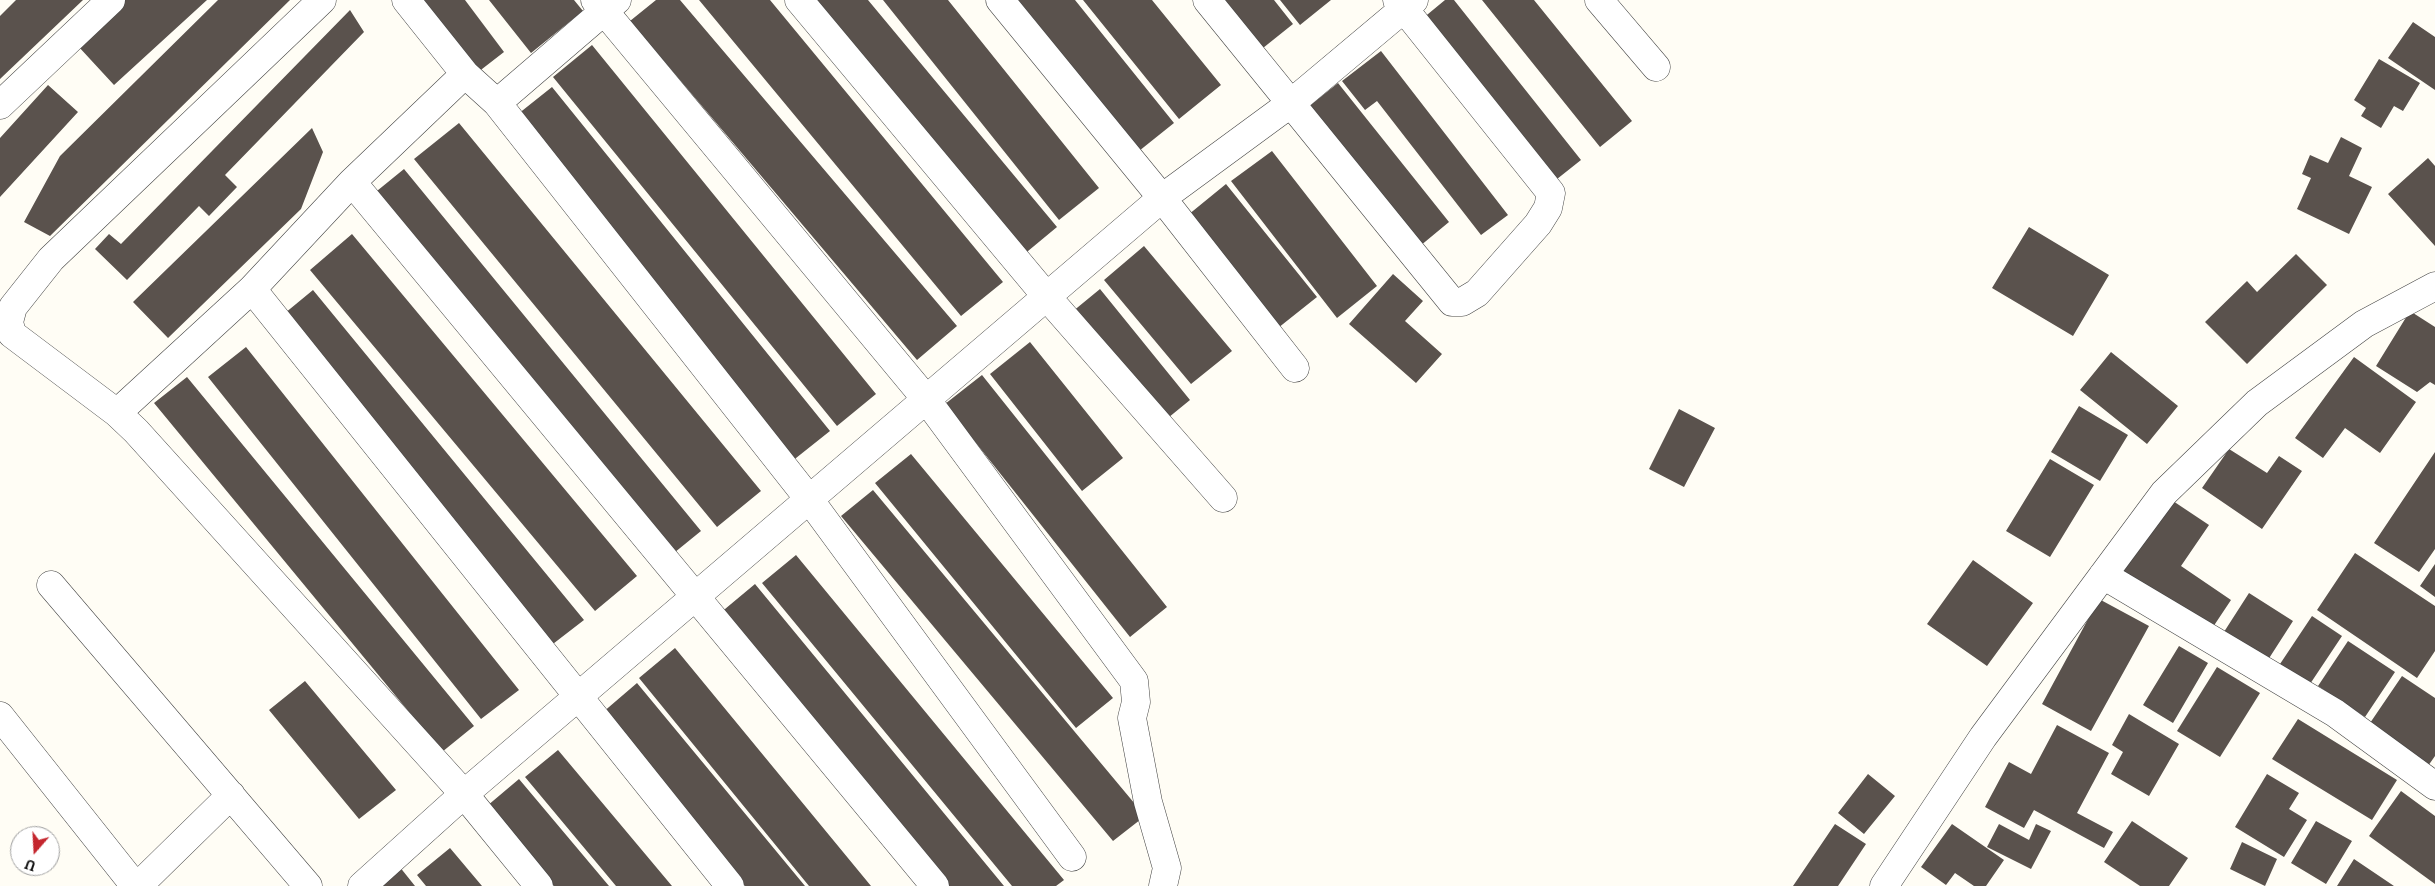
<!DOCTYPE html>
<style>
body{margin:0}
#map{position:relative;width:2435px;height:886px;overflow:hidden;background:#fffdf5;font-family:Bitter,serif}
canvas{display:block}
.north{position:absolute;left:10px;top:826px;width:50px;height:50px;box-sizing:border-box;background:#fff;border:1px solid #a0a0a0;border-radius:50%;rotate:199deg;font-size:14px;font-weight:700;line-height:20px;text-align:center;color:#111}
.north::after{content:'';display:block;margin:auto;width:18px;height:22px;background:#c4262e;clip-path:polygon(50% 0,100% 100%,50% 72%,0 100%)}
</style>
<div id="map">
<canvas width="2435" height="886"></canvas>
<div class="north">U</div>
</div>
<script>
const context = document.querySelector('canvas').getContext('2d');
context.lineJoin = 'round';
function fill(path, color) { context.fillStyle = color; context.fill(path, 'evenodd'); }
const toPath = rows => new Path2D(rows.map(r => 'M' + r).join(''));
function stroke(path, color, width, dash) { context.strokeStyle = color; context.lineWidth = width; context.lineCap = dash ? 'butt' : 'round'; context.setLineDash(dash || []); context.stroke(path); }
fill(toPath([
 [16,0,83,0,0,79,0,16],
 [124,0,207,0,114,85,78,46],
 [218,0,290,0,50,236,24,222,60,156],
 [416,0,465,0,504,52,473,76],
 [489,0,574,0,583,11,531,53],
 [656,0,680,0,957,326,917,360,630,21],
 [699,0,770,0,1003,282,961,316],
 [808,0,868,0,1057,227,1022,256],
 [883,0,948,0,1099,188,1059,220],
 [1016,0,1075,0,1174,123,1139,151],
 [1083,0,1152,0,1221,85,1179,119],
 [1216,0,1274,0,1293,24,1258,52],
 [1280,0,1331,0,1300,25],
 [1445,0,1454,0,1581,160,1552,183,1422,19],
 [1482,0,1534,0,1632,121,1600,147],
 [350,10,364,32,225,175,237,187,209,216,199,206,127,280,95,249,109,234,121,244],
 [2413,22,2435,37,2435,90,2388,58],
 [592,45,876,394,837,426,553,77],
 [1381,51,1508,215,1481,235,1377,101,1365,110,1342,81],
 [2379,59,2420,83,2403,111,2394,106,2381,128,2361,116,2366,108,2354,100],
 [1338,83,1449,222,1414,251,1302,112],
 [48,85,78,112,0,197,0,138],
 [552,87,830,431,791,462,513,118],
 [459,123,761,491,717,527,414,159],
 [312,128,323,152,301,209,168,338,133,302],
 [2341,137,2362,148,2349,176,2372,187,2349,234,2297,209,2311,178,2302,174,2310,155,2328,163],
 [1272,151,1377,286,1337,318,1231,181],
 [2428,158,2435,166,2435,246,2388,194],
 [404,169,701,531,669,557,372,195],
 [1226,184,1317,297,1278,328,1188,215],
 [2029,227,2109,275,2073,336,1992,288],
 [352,234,637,576,595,611,310,270],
 [1144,246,1232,351,1191,384,1104,280],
 [2296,254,2327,285,2247,364,2205,322,2247,281,2257,292],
 [1393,274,1423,301,1405,321,1442,354,1416,383,1349,324],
 [1100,289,1190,400,1163,422,1072,312],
 [313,290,584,620,549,647,279,318],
 [2410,311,2435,327,2435,385,2430,382,2417,392,2376,366],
 [1030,342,1123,458,1082,491,990,374],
 [246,347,519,690,481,719,208,377],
 [2111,352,2178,406,2147,444,2080,390],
 [2354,357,2416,402,2380,453,2345,428,2323,458,2295,438],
 [982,375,1167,607,1130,637,945,404],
 [187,377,474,726,442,752,154,403],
 [2079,406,2128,435,2100,481,2051,452],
 [1679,409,1715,428,1684,487,1649,469],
 [2229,449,2267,473,2279,456,2302,471,2262,529,2202,488],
 [2435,452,2435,549,2419,572,2374,543],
 [911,454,1113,698,1076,728,875,483],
 [2050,459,2094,485,2050,557,2006,531],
 [873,490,1145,816,1113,841,841,516],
 [2170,499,2209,525,2181,566,2231,600,2211,630,2122,570],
 [2355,553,2435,606,2435,651,2417,678,2317,610],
 [796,555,1064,880,1056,886,1012,886,762,583],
 [1973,560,2033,603,1987,666,1927,624],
 [2435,564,2435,597,2420,586],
 [755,584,1004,886,944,886,719,614],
 [2249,593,2293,621,2266,663,2222,635],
 [2099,599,2149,626,2091,731,2042,704],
 [2312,616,2342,636,2308,687,2278,667],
 [2348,641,2395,672,2365,717,2318,686],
 [2179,646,2208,663,2173,723,2143,705],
 [675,648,871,886,809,886,639,678],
 [2217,667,2260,693,2220,757,2177,731],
 [2402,676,2435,698,2435,756,2428,766,2368,726],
 [305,681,396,790,359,819,269,710],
 [637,683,805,886,745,886,602,713],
 [2129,714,2179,744,2149,796,2111,774,2123,752,2112,745],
 [2298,719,2397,780,2372,820,2272,759],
 [2057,725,2109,753,2077,813,2113,832,2104,848,2034,810,2024,828,1985,807,2009,762,2031,774],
 [558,750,672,886,616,886,525,777],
 [1868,774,1895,796,1864,834,1838,813],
 [2267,774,2299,793,2289,809,2307,820,2284,857,2235,827],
 [519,779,609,886,554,886,487,806],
 [2401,791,2435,816,2435,884,2369,836],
 [2132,821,2188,858,2169,886,2140,886,2104,862],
 [2316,821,2352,841,2326,884,2291,863],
 [1835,824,1866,844,1838,886,1793,886],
 [1952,824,2004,860,1986,886,1974,886,1955,873,1946,885,1921,867],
 [1999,824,2029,840,2036,824,2051,831,2031,869,1987,847],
 [2242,842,2277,859,2265,886,2230,869],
 [450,848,482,886,426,886,417,875],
 [2354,859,2394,886,2337,886],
 [399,866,415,886,375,886]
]), '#5a524d');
const minor = toPath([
 [322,0,51,259,13,307,9,322,12,334,117,413,136,431,464,794,539,886],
 [406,0,465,74,497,103,809,499,1072,857],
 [595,0,926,399,1134,681,1136,702,1132,718,1148,802,1167,868,1163,886],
 [799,0,1047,297,1223,498],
 [1000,0,1162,198,1295,368],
 [1207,0,1452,302,1462,302,1477,293,1538,224,1548,208,1551,193,1397,0],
 [1599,0,1656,67],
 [497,103,617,0],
 [0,105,111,0],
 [352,182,935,886],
 [252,289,730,886],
 [117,413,252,289,352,182,465,74],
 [2103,575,2335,713,2435,786],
 [51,585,308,886],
 [0,716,135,886],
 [138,886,231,795],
 [362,886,464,794,1162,198,1290,104,1414,0],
 [1884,886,1983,737,2164,493,2257,403,2364,324,2435,286]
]);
stroke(minor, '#444', 29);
stroke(minor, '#fff', 28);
</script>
